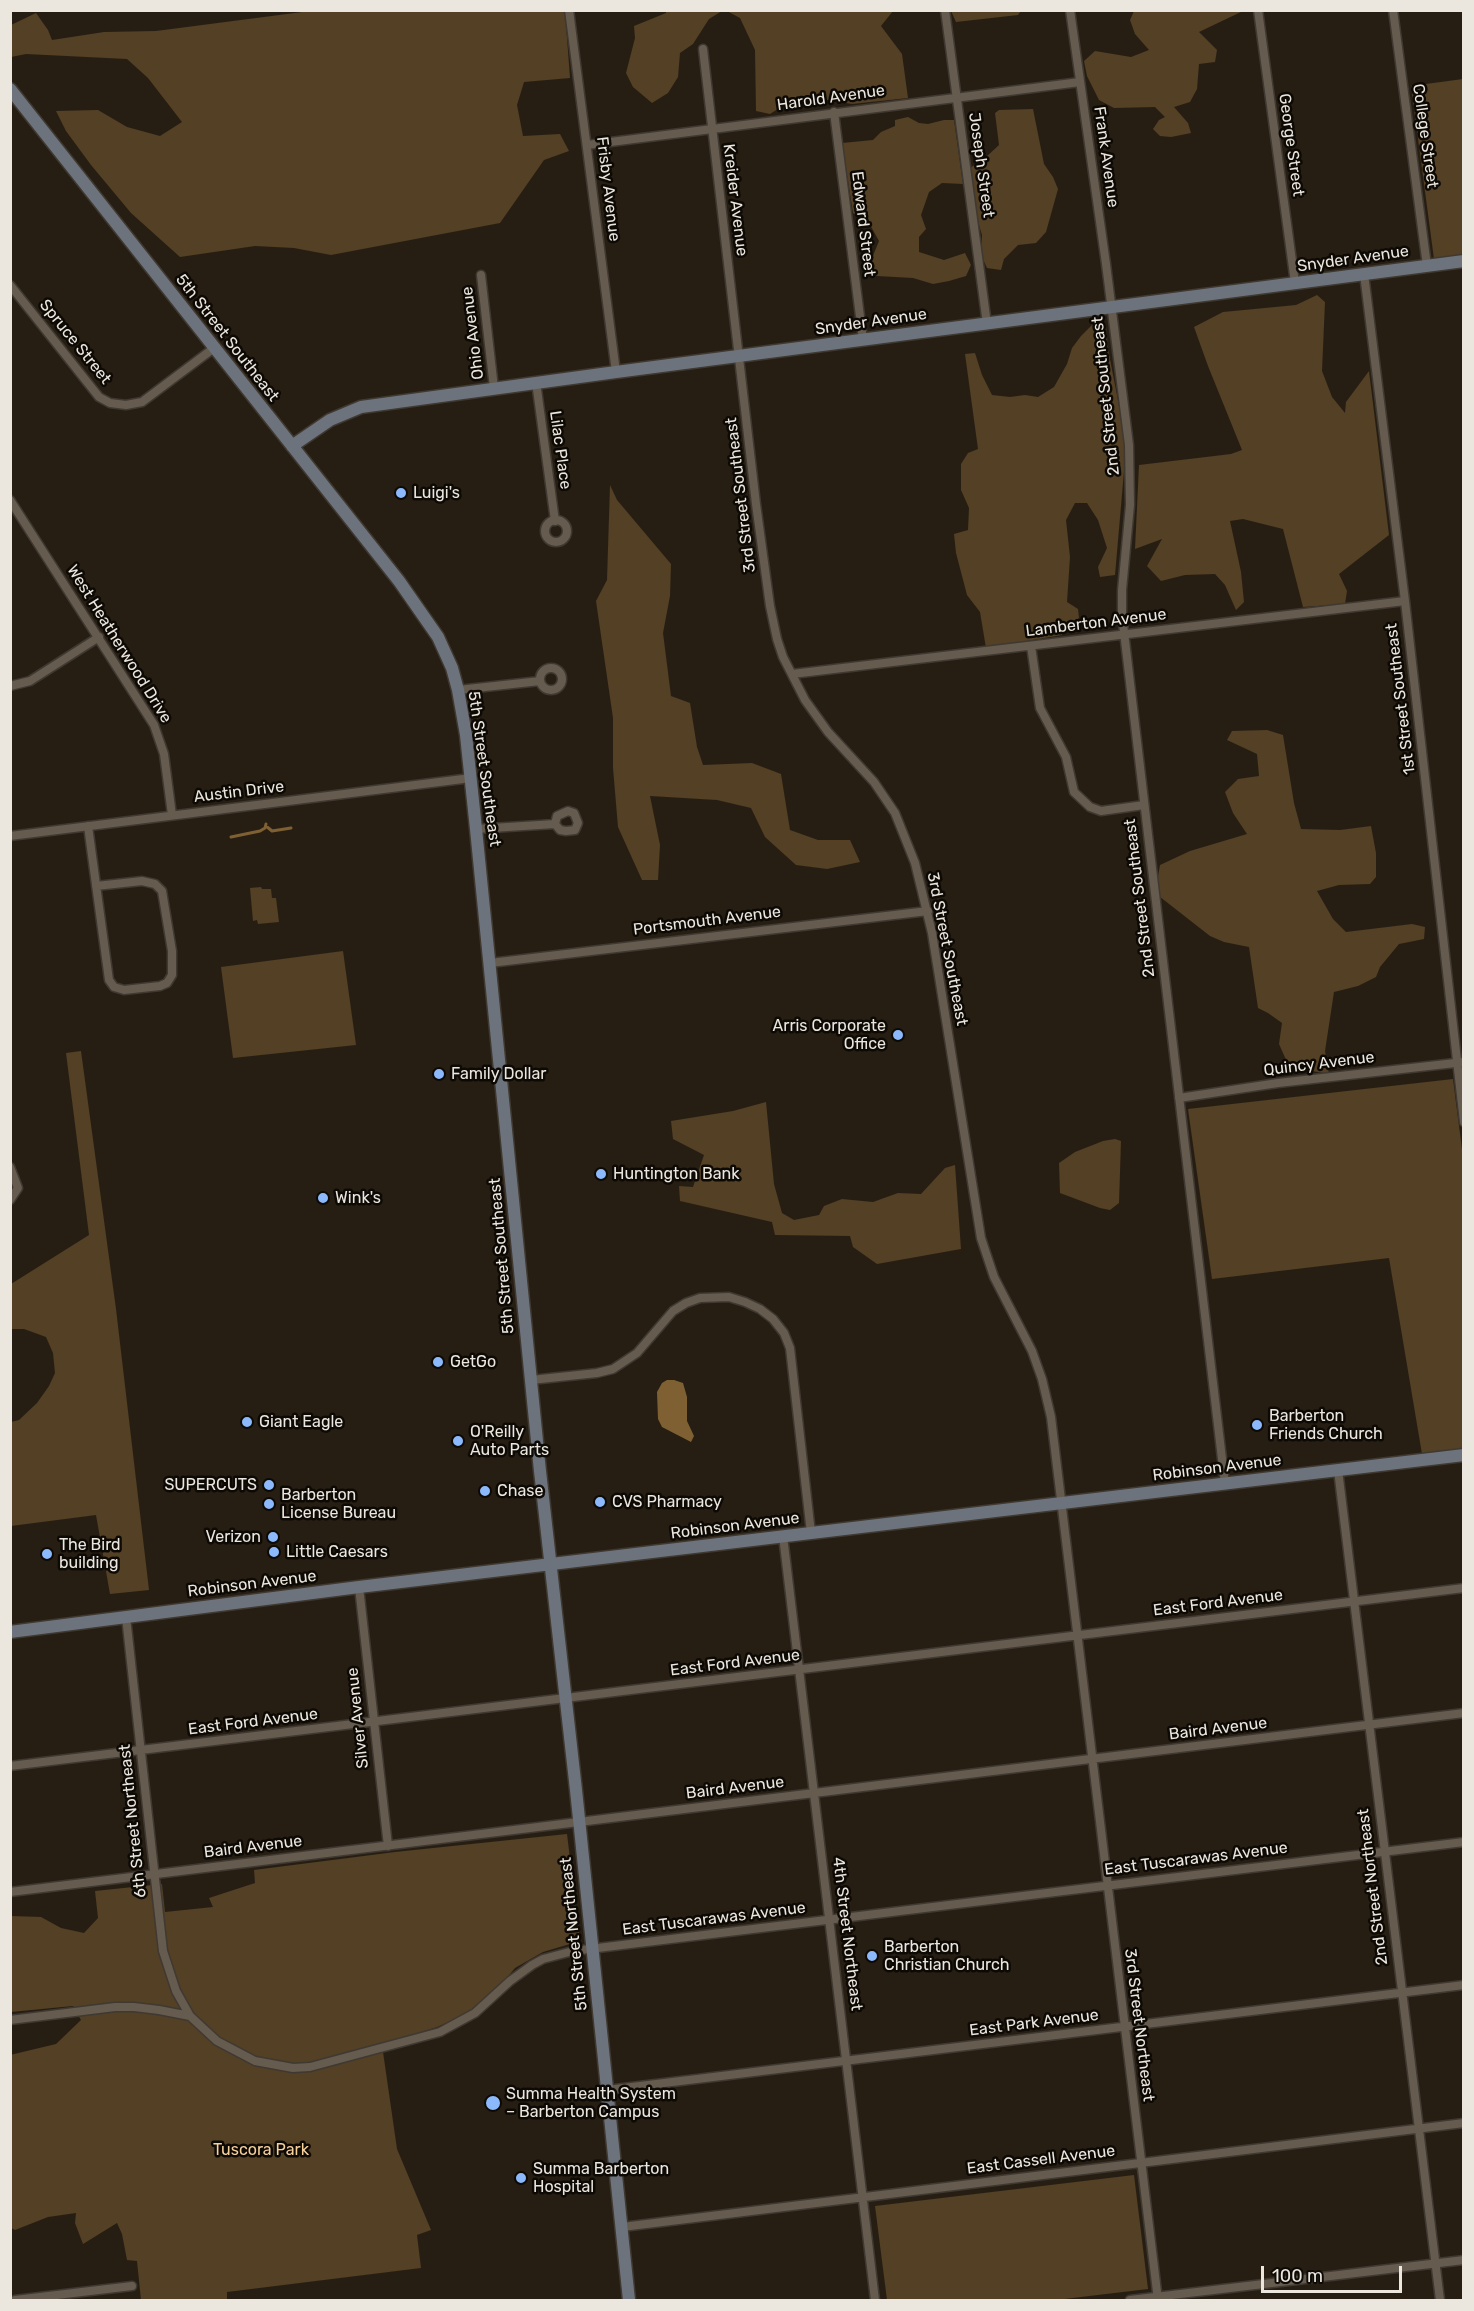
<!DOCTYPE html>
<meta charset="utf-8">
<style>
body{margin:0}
#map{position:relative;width:1474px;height:2311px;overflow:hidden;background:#271e13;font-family:Rubik,sans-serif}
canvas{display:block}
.frame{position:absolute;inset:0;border:12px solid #ebe6de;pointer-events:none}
.scale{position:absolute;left:1261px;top:2266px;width:141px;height:27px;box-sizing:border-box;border:3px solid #ebe6de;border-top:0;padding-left:8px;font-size:18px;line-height:21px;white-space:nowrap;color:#ebe6de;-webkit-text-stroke:4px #0d0905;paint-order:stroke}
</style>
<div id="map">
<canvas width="1474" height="2311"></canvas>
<div class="frame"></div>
<div class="scale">100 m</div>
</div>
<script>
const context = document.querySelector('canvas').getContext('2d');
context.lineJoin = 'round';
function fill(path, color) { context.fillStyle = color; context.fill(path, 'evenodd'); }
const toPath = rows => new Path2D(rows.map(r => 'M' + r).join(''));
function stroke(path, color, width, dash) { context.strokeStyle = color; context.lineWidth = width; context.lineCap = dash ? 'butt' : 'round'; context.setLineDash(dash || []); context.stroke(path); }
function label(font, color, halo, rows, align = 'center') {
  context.font = font + ' Rubik,sans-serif'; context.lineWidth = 5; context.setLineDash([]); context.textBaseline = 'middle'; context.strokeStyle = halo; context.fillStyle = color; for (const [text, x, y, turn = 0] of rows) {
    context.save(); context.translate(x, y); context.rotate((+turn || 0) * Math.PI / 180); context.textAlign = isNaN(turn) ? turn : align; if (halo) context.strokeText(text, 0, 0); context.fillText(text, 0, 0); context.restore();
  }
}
fill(toPath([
 [310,11,565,11,570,78,524,82,517,105,523,136,560,134,569,151,544,160,500,223,331,255,294,248,255,246,180,257,131,213,91,165,66,131,56,111,98,110,127,127,160,136,182,122,148,78,127,59,26,54,11,57,11,25,36,13,48,30,52,40,104,32,156,31],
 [666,11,722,11,709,19,693,44,680,53,678,77,668,93,652,103,633,87,626,73,635,38,634,26,666,13],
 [727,11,893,11,881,26,902,54,908,98,852,104,809,97,787,103,770,114,756,111,755,50,740,18],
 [951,11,1021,11,1018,15,956,22],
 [1134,11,1243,11,1199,32,1217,50,1215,62,1199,64,1197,89,1190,102,1174,107,1188,123,1191,133,1171,137,1160,136,1153,129,1159,120,1165,117,1155,107,1114,108,1099,100,1087,76,1084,61,1095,51,1131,57,1149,50,1135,34,1130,20],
 [1463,79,1463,258,1434,259,1411,86],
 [1033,109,1044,164,1053,177,1058,189,1046,232,1036,243,1018,245,1004,259,1001,270,987,268,981,255,982,235,977,219,970,168,985,158,999,145,995,113,999,110],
 [908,117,919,123,928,124,944,120,954,120,963,184,942,183,929,192,921,215,926,229,919,237,919,252,944,260,965,253,971,265,966,276,949,281,933,284,913,278,877,276,868,268,879,241,869,223,853,213,842,143,873,140,881,132,895,126,895,120],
 [1317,295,1325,302,1322,371,1332,397,1345,413,1346,402,1369,371,1389,535,1339,574,1347,591,1345,604,1303,607,1283,529,1243,519,1230,521,1241,572,1244,602,1236,610,1225,585,1215,574,1185,575,1161,581,1147,566,1162,539,1135,549,1139,465,1231,454,1242,450,1208,366,1194,327,1223,312,1296,305],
 [1101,322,1106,326,1108,349,1123,426,1125,460,1115,575,1100,577,1098,567,1107,548,1098,520,1087,503,1075,503,1066,520,1070,557,1067,602,1078,609,1079,618,1065,626,1062,635,986,648,980,612,967,595,956,553,954,534,968,530,969,508,961,490,961,464,968,453,978,449,965,354,975,353,982,375,992,395,1010,397,1025,395,1038,397,1054,387,1067,364,1072,348,1081,336,1092,325],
 [610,485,617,500,671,564,670,596,663,633,671,696,690,703,697,747,703,765,752,763,781,774,790,830,818,840,850,840,860,862,827,869,796,865,765,837,751,808,717,800,650,796,660,845,658,880,642,880,618,827,613,768,613,718,596,601,607,580],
 [1267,730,1283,735,1294,803,1301,829,1340,830,1371,826,1376,853,1376,877,1370,884,1339,885,1317,891,1333,919,1346,932,1412,924,1425,927,1424,939,1399,944,1380,967,1376,977,1358,986,1334,992,1325,1051,1329,1074,1312,1071,1287,1062,1279,1044,1282,1023,1268,1013,1258,1008,1249,947,1224,942,1210,936,1155,893,1160,865,1190,851,1247,834,1233,813,1225,792,1238,779,1259,776,1257,754,1227,740,1232,731],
 [261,887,262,889,271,889,272,898,276,898,279,922,258,924,257,920,253,921,250,888],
 [343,951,356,1045,233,1058,221,967],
 [81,1051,116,1309,149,1590,110,1594,96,1515,11,1526,11,1422,19,1420,37,1403,49,1386,55,1373,53,1353,46,1337,24,1329,11,1329,11,1284,89,1235,66,1053],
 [1453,1079,1464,1165,1463,1455,1423,1460,1389,1258,1212,1279,1188,1109],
 [766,1102,774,1184,782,1213,794,1220,819,1215,824,1206,842,1199,873,1202,898,1193,921,1194,945,1168,955,1165,961,1249,877,1264,853,1247,850,1236,775,1235,772,1222,680,1201,679,1186,693,1187,704,1155,673,1139,671,1121,733,1111],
 [1115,1139,1121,1141,1119,1203,1110,1210,1100,1208,1060,1193,1059,1163,1075,1152,1103,1141],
 [567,1834,580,1941,543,1952,515,1968,506,1979,468,2014,437,2027,382,2045,397,2149,431,2230,417,2235,421,2268,227,2292,227,2300,141,2300,137,2261,127,2260,122,2234,117,2223,83,2244,75,2223,76,2213,48,2217,15,2230,11,2228,10,2055,56,2044,81,2020,73,2006,11,2012,11,1916,41,1917,61,1928,84,1933,98,1918,95,1891,162,1884,165,1912,213,1907,209,1898,255,1883,254,1870,395,1852],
 [1134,2175,1148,2289,1056,2300,887,2300,875,2206]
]), '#534025');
fill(toPath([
 [667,1380,674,1380,683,1383,687,1397,687,1421,694,1436,691,1442,662,1427,658,1419,657,1392,662,1383]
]), '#7f6033');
stroke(toPath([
 [266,826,272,831,291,828],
 [231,837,260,831,265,828,266,824]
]), '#7f6033', 3);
const street = toPath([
 [569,10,616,372],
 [945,10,987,324],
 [1070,10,1106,264,1129,445,1130,505,1122,590,1122,615,1225,1484],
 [1258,10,1295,283],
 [1393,10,1427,266],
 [703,49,756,504,770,606,777,639,783,657,805,700,828,732,874,782,895,813,915,863,932,933,981,1238,994,1277,1032,1351,1042,1379,1051,1417,1158,2300],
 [834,112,863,340],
 [587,145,1080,82],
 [1364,274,1405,601,1464,1122],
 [481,275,494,388],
 [10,285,99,397,110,403,126,405,142,402,214,348],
 [536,382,555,521],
 [10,500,154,725,164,754,172,815],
 '545 531a11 11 0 1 1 22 0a11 11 0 1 1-22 0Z',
 [1031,646,1040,708,1066,757,1074,792,1090,807,1101,811,1144,805],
 '540 679a11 11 0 1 1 22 0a11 11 0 1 1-22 0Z',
 [792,674,1405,601],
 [10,686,30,681,99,637],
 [458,690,540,681],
 [88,826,109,980,114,987,124,990,160,986,167,983,172,975,172,951,162,891,155,884,142,881,96,886],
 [476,829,555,824,560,830,566,831,575,830,578,823,574,813,568,811,557,816,555,824],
 [10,836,471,778],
 [490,963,928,911],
 [1179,1098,1278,1083,1464,1062],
 [10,1167,18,1188,10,1200],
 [531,1380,597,1373,613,1369,637,1353,673,1311,686,1303,700,1298,729,1297,745,1302,760,1309,773,1319,784,1333,790,1348,811,1533],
 [1338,1470,1440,2300],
 [783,1536,875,2300],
 [359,1587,388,1846],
 [126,1617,163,1951,176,1991,190,2016],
 [10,1766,1464,1588],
 [10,1892,1464,1713],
 [10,2020,115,2007,134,2007,159,2010,190,2016,217,2041,255,2061,293,2068,310,2067,440,2032,475,2013,510,1981,532,1965,543,1959,573,1951,1464,1842],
 [607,2090,1464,1985],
 [622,2227,1464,2123],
 [15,2300,132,2286],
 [1130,2300,1464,2260]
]);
const secondary = toPath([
 [10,89,399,581,438,637,452,668,458,690,466,735,476,829,540,1471,576,1790,629,2300],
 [292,446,330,420,361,407,616,372,1464,261],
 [10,1632,359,1587,1464,1455]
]);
stroke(street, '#3f3932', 11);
stroke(secondary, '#3f3932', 15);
stroke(street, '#655b4e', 8);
stroke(secondary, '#6d737c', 12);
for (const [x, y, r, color] of [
 [401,493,6,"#8cb9fc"],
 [898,1035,6,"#8cb9fc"],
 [439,1074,6,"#8cb9fc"],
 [601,1174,6,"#8cb9fc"],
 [323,1198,6,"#8cb9fc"],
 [438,1362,6,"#8cb9fc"],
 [247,1422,6,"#8cb9fc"],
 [1257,1425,6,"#8cb9fc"],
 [458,1441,6,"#8cb9fc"],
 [269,1485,6,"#8cb9fc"],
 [485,1491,6,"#8cb9fc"],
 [600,1502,6,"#8cb9fc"],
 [269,1504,6,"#8cb9fc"],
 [273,1537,6,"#8cb9fc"],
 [274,1552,6,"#8cb9fc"],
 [47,1554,6,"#8cb9fc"],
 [872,1956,6,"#8cb9fc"],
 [493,2103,8,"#8cb9fc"],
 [521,2178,6,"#8cb9fc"]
]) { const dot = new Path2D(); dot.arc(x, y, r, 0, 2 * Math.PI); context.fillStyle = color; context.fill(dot); stroke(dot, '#0d0905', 2); }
label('16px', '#ebe6de', '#0d0905', [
 ["Harold Avenue",831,98,-8],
 ["College Street",1425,136,82],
 ["George Street",1291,145,82],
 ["Frank Avenue",1106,157,82],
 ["Joseph Street",981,165,82],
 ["Frisby Avenue",608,189,83],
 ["Kreider Avenue",735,200,83],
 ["Edward Street",863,224,83],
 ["Snyder Avenue",1353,259,-8],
 ["Snyder Avenue",871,322,-8],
 ["Ohio Avenue",473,333,-97],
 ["5th Street Southeast",227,338,52],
 ["Spruce Street",75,342,51],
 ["2nd Street Southeast",1106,396,-96],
 ["Lilac Place",560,450,82],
 ["3rd Street Southeast",741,495,-97],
 ["Lamberton Avenue",1096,623,-7],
 ["West Heatherwood Drive",119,644,58],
 ["1st Street Southeast",1401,699,-97],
 ["5th Street Southeast",484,769,82],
 ["Austin Drive",239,792,-7],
 ["2nd Street Southeast",1140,898,-97],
 ["Portsmouth Avenue",707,921,-7],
 ["3rd Street Southeast",947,949,79],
 ["Quincy Avenue",1319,1064,-7],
 ["5th Street Southeast",502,1256,-95],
 ["Robinson Avenue",1217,1468,-7],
 ["Robinson Avenue",735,1526,-7],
 ["Robinson Avenue",252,1584,-7],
 ["East Ford Avenue",1218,1603,-7],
 ["East Ford Avenue",735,1663,-7],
 ["Silver Avenue",358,1718,-96],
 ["East Ford Avenue",253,1722,-7],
 ["Baird Avenue",1218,1729,-7],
 ["Baird Avenue",735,1788,-7],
 ["6th Street Northeast",133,1821,-96],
 ["Baird Avenue",253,1847,-7],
 ["East Tuscarawas Avenue",1196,1859,-7],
 ["2nd Street Northeast",1373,1887,-97],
 ["East Tuscarawas Avenue",714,1919,-7],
 ["5th Street Northeast",574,1934,-96],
 ["4th Street Northeast",847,1934,83],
 ["East Park Avenue",1034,2023,-7],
 ["3rd Street Northeast",1139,2025,83],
 ["East Cassell Avenue",1041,2160,-7]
]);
label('16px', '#ebe6de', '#0d0905', [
 ["Luigi's",413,493],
 ["Arris Corporate",886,1026,"right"],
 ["Office",886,1044,"right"],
 ["Family Dollar",451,1074],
 ["Huntington Bank",613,1174],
 ["Wink's",335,1198],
 ["GetGo",450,1362],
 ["Barberton",1269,1416],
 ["Friends Church",1269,1434],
 ["Giant Eagle",259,1422],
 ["O'Reilly",470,1432],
 ["Auto Parts",470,1450],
 ["SUPERCUTS",257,1485,"right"],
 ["Chase",497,1491],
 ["Barberton",281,1495],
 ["License Bureau",281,1513],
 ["CVS Pharmacy",612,1502],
 ["Verizon",261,1537,"right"],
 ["The Bird",59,1545],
 ["building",59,1563],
 ["Little Caesars",286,1552],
 ["Barberton",884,1947],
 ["Christian Church",884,1965],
 ["Summa Health System",506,2094],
 ["– Barberton Campus",506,2112],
 ["Summa Barberton",533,2169],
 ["Hospital",533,2187]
], 'left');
label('16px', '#f8d09a', '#0d0905', [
 ["Tuscora Park",261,2150]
]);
</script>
